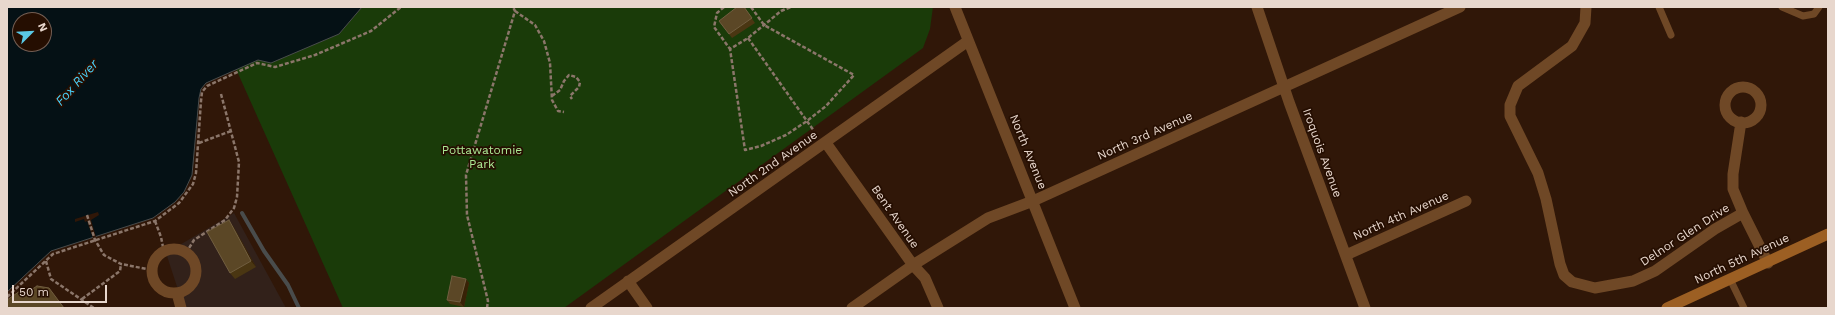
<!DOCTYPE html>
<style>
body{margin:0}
#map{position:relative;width:1835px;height:315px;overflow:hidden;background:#301708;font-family:"Work Sans",sans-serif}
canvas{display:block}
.frame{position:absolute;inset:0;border:8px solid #e8d7cd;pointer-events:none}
.north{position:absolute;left:12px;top:12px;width:40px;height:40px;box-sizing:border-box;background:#250e01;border:1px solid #735e53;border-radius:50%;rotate:66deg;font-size:11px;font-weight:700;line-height:16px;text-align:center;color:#e8d7cd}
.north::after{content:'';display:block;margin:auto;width:14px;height:18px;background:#5ac8e5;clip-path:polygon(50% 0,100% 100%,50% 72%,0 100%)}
.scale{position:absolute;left:12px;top:285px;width:95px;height:18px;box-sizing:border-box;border:2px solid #e8d7cd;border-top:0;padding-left:5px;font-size:12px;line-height:14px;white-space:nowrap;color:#e8d7cd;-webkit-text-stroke:3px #250e01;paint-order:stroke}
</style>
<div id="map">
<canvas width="1835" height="315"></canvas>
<div class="frame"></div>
<div class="north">N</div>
<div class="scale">50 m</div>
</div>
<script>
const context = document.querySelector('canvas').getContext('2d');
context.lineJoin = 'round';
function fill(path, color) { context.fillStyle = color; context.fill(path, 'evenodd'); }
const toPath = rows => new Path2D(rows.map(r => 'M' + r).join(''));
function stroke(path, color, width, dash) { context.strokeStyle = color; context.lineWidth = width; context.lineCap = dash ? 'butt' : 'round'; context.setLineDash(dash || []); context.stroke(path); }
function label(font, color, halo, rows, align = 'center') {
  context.font = font + ' "Work Sans",sans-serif'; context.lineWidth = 3.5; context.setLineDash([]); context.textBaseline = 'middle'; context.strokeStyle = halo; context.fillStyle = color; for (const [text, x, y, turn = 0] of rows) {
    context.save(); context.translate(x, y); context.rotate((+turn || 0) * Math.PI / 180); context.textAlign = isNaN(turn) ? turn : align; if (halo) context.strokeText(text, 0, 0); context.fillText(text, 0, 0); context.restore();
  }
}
fill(toPath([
 [234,213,286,308,184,308,166,253]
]), '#32211a');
fill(toPath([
 [362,7,933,7,930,29,923,48,564,308,343,308,236,69,258,60,339,34]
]), '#1a3b09');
const water = toPath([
 [7,7,362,7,339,34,271,63,258,60,206,83,201,89,199,98,192,175,184,192,175,202,153,218,51,251,7,292,7,7],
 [20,20,44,20,44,44,20,44,20,20]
]);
fill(water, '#051115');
stroke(water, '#494c4c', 1);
fill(toPath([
 [98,212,99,215,91,220,96,237,93,238,87,221,85,222,84,219,75,222,75,219]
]), '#301708');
stroke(toPath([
 [242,213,264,251,288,285,299,308]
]), '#494c4c', 4);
stroke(toPath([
 [724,7,717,13,714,27,730,49],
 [751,7,764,25,854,75,826,106,807,121,786,135,761,146,745,150,730,49,748,38,764,25,781,11,791,7],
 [515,11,535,25,544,41,550,63,552,100,558,111,564,112],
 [748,38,814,131],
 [552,96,560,90,564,81,569,75,576,77,580,82,579,87,570,96,572,99],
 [199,143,231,131],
 [87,215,95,240,104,255,121,264,152,270],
 [155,221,161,237,164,252],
 [186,253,194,240,225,220,234,208,237,197,239,162,221,94],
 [46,261,51,279,94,308],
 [7,297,53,254,155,221,179,203,193,184,196,173,201,101,202,92,207,86,257,63,275,67,315,55,371,31,401,7],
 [82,299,120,271,121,264],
 [487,308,488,301,467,215,466,175,515,11,513,7]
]), '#8b766a', 2.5, [4, 2]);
stroke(toPath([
 [1659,7,1671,35],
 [1782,7,1803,16,1814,14,1819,7],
 [1730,279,1744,308]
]), '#6f4826', 7);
stroke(toPath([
 [955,7,1075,308],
 [1257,7,1289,102,1365,308],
 [1586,7,1585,23,1572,46,1518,86,1510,105,1510,116,1538,173,1546,199,1560,264,1564,275,1572,282,1595,288,1633,281,1655,271,1715,229,1743,213,1768,263],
 '1725 105a18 18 0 1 1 36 0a18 18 0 1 1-36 0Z',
 [1741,122,1733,174,1733,189,1743,213],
 [826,143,913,265,925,278,938,308],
 '152 271a22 22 0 1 1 44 0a22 22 0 1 1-44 0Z',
 [1346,255,1466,201],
 [628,281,647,308],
 [177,293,181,308],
 [591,308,968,41],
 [852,308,913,265,988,218,1033,201,1460,7]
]), '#6f4826', 11);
stroke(toPath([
 [1667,308,1828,234]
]), '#9c5f23', 11);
fill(toPath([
 [744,7,755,23,732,38,719,21],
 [233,226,256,267,235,279,230,273],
 [466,279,469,283,464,307,450,304,447,300]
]), '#4a3612');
fill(toPath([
 [229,220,233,226,256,267,251,261],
 [466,279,469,283,464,307,460,302]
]), '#382206');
const building = toPath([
 [737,7,744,7,752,18,729,34,719,21,737,7],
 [229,220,251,261,230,273,207,232,229,220],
 [452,276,466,279,460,302,447,300,452,276],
 [37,286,49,288,64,308,7,308,7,300,20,291,28,292,37,286]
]);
fill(building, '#5b4726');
stroke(building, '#715e40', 1);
label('12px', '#e8d7cd', '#250e01', [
 ["North 3rd Avenue",1145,136,-24],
 ["North Avenue",1028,152,68],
 ["Iroquois Avenue",1322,153,70],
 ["North 2nd Avenue",773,164,-35],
 ["North 4th Avenue",1401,216,-24],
 ["Bent Avenue",895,217,55],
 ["Delnor Glen Drive",1685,235,-33],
 ["North 5th Avenue",1742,259,-25]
]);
label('12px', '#ace994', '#250e01', [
 ["Pottawatomie",482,150],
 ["Park",482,164]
]);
label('italic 13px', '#49d2fb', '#250e01', [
 ["Fox River",77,83,-48]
]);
</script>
